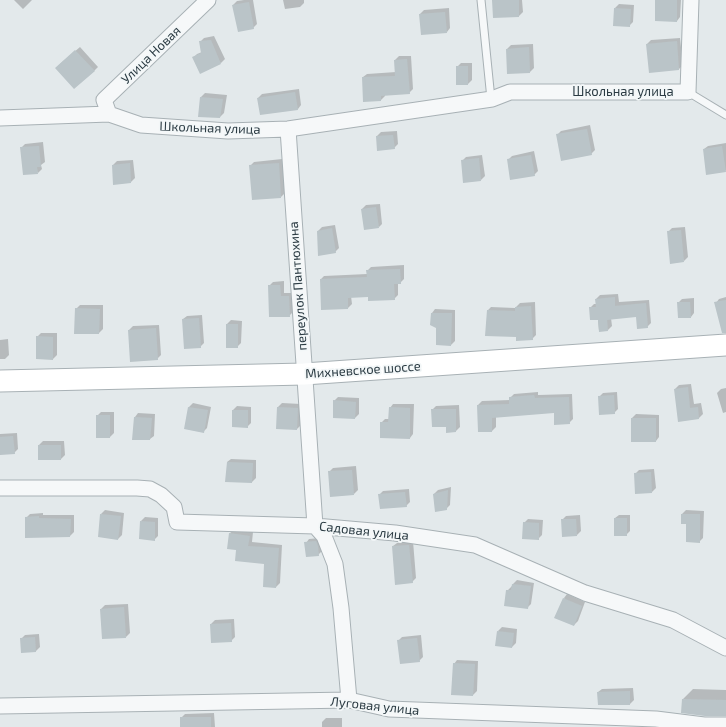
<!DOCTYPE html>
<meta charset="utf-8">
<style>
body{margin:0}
canvas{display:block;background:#e3e9eb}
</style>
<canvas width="726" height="727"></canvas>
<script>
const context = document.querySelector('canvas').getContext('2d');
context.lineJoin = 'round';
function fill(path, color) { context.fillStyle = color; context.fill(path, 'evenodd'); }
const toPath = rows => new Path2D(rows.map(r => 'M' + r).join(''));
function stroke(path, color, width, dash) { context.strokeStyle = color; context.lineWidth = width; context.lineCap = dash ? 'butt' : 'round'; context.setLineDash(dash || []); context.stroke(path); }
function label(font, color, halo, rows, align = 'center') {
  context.font = font + ' "Exo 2",sans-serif'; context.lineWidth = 3.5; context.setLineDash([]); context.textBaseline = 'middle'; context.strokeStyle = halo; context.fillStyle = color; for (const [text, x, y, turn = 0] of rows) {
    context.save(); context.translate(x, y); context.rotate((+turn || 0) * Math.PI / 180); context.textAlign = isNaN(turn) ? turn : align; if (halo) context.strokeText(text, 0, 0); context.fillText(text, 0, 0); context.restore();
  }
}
fill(toPath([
 [14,0,32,0,23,9],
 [244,0,253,0,257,24,253,28,233,5,237,1],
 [283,0,304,0,304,3,300,7,285,9],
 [493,0,522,0,523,12,519,16],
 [657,0,681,0,680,17,677,21],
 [619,4,634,5,633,22,629,26,615,8],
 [449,8,450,28,447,32,420,14,424,10],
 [214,36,225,59,221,63,194,57,197,54,202,52,200,42,204,38],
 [680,38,683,65,679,69,647,44,651,40],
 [533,44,534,68,530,72,508,73,507,49,511,45],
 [80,47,98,67,94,71,60,64],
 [399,56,411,56,413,89,409,93,385,95,385,96,381,100,363,77,367,74,396,72,395,60],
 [461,63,472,63,472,80,468,84,457,67],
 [299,89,301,105,298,109,258,98,262,94],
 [205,93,227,95,224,113,220,117,199,116,201,97],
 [590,125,595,150,591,154,557,135,561,131],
 [397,131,398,144,394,148,377,136,381,132],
 [43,142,45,162,41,165,42,169,38,173,21,148,25,144],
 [726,143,726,170,725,171,704,149,708,146],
 [534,151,538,171,534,175,508,160,512,156],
 [482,155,485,176,481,180,462,161,466,157],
 [282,159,285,193,281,197,250,166,254,162],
 [133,160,135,178,131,182,113,165,117,161],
 [380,204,382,224,379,227,362,209,366,205],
 [335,225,339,248,335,252,318,231,322,227],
 [685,227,688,257,684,261,668,232,672,228],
 [404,265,404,279,400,283,398,283,398,295,394,299,368,296,351,296,352,304,348,308,321,279,324,276,367,274,367,271,371,267],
 [284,281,284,293,293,293,293,312,289,316,269,286,273,282],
 [618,294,619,302,649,300,651,323,647,327,637,316,611,318,612,326,608,330,599,331,598,319,590,308,594,304,597,304,596,299,600,295],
 [726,297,726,323,716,303,719,299],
 [694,298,694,313,691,317,678,303,682,299],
 [535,302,536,335,532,339,517,336,488,310,491,307,515,308,520,303],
 [80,305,103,305,103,329,99,333,76,309],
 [435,309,455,310,455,341,451,345,437,327,432,313],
 [202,315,204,343,200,347,183,319,187,316],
 [231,320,242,321,241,343,237,347,227,324],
 [159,325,161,355,157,359,129,330,133,326],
 [41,333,57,333,57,355,53,359,37,337],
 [8,339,9,355,5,359,0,359,0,340],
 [691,384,694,404,701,403,703,414,699,418,679,421,675,389,679,385],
 [726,388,726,412,723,413,717,393,721,389],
 [538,392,538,395,572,394,573,419,569,423,554,412,496,417,496,427,492,431,479,431,478,405,482,401,510,400,510,398,514,394],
 [617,392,618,409,614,413,599,397,603,393],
 [338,397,359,398,359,414,355,418,334,401],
 [193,403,211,407,207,428,203,432,185,428,189,407],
 [282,403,301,404,301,425,297,429,277,428,278,407],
 [393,404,414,404,413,434,410,438,381,423,385,419,389,419,390,408],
 [459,405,460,427,456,431,447,426,432,410,436,406],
 [237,406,251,407,251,423,247,427,233,410],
 [101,412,114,412,114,433,110,437,97,416],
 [138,413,155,414,154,436,150,439,135,417],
 [636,414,659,415,659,437,656,441,632,418],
 [17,433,18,449,14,453,0,454,0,434],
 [43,441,64,441,65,455,61,459,39,445],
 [231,459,256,460,256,478,252,482,227,462],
 [356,466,358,490,354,494,329,472,333,468],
 [654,469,656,488,652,492,635,474,639,470],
 [451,487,450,505,446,509,434,494,438,490],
 [409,489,410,502,406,506,379,495,383,491],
 [105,510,124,513,122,535,118,539,101,514],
 [686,510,704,511,703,538,699,542,682,514],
 [43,513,43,515,74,515,74,532,70,536,26,518,30,514],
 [580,515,581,531,577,535,562,520,566,516],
 [619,515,630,515,630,531,626,535,615,518],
 [145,517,158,518,158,536,154,540,141,521],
 [528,519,543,520,542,535,538,539,524,523],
 [234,530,253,532,252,542,282,545,280,583,276,587,265,563,237,549,230,533],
 [320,538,322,551,318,555,306,543,309,539],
 [413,541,416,578,412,582,393,546,397,543],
 [517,580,534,583,531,604,527,608,507,591,512,586,513,584],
 [567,594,585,602,578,621,574,625,564,598],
 [128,604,130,633,126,637,101,609,105,605],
 [234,619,235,637,231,641,211,624,215,620],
 [502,627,517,629,516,643,512,647,498,631],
 [39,634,40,647,36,651,22,652,21,639,25,635],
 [421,635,423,657,419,661,398,641,402,637],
 [457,660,478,661,477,691,473,695,454,664],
 [633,688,634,700,630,704,598,692,602,689],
 [693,689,726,690,726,715,683,699],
 [214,713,215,727,181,727,181,718,185,714],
 [326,718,342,718,342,727,322,727,322,722]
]), '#0003');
fill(toPath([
 [492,0,519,0,519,17,493,18],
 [655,0,677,0,677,22,655,21],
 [249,2,254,29,238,32,232,5],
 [614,8,631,9,630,27,613,26],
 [445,12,447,33,421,35,419,14],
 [211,40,221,64,200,74,192,57,201,53,199,41],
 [677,41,679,70,649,73,646,44],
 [529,47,530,73,507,74,506,49],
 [75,50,95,71,74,89,55,68],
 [407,59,410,94,381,96,381,101,363,102,362,77,395,76,394,60],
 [456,66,468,66,468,85,456,85],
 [295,92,298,110,260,115,257,98],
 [200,97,223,99,220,118,198,117],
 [587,129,592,155,561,161,556,134],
 [393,135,395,149,377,151,376,136],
 [39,146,41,167,37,167,38,174,23,175,20,147],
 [722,146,726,172,706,175,703,149],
 [531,155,535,176,510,180,507,159],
 [479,158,481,181,463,183,461,160],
 [130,163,131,183,113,185,112,165],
 [279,163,281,198,252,200,249,165],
 [376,207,379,228,364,230,361,209],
 [332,228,336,253,318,256,317,231],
 [681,230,684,262,670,264,667,231],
 [400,269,401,284,394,284,395,300,368,301,368,297,348,298,348,309,321,310,320,279,367,277,366,270],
 [268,285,280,285,281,296,289,296,290,317,269,317],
 [615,297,615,306,646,303,648,328,637,329,636,317,607,320,608,331,599,332,598,320,590,320,589,307,596,307,595,299],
 [726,300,726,333,722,333,714,302],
 [677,302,690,302,691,318,678,318],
 [531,306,533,340,516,341,516,337,485,336,487,310,515,311,515,307],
 [75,308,100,309,99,334,74,334],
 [431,313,452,313,451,346,436,345,436,328,430,325],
 [199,318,201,348,184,349,182,319],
 [226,324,238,324,238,348,226,348],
 [156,328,158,360,130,362,128,330],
 [36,336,53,337,53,360,36,359],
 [688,387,690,408,698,407,699,419,678,422,674,389],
 [534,395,535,398,569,397,570,424,554,425,554,413,492,418,492,432,478,432,477,405,509,404,509,397],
 [614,395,615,414,599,415,598,396],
 [333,400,356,402,355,419,333,418],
 [188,407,208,410,204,433,184,429],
 [277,407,298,408,297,430,276,429],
 [389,407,410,408,410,439,380,438,380,422,388,422],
 [431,409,456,409,456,432,446,433,446,427,432,427],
 [232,410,248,410,248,428,232,427],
 [96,415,110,415,110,438,96,438],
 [134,417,152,418,150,440,132,440],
 [631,418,656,418,656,442,631,442],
 [13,436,15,454,0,455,0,437],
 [38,445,61,445,61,460,38,460],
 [227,462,253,463,252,483,225,482],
 [352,470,354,495,330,497,328,471],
 [651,472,652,493,635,494,634,473],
 [448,490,447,510,435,512,433,494],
 [405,492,407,507,380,509,378,494],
 [100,514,121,516,118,540,98,537],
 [681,514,700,514,700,543,686,542,686,524,681,524],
 [39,516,39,518,71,519,70,537,25,538,25,517],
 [614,518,627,518,627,536,614,536],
 [561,519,576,519,577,536,562,537],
 [140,521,155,522,155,541,139,539],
 [523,522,539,523,539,540,522,539],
 [229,533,250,536,248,546,279,548,276,588,263,587,264,564,235,561,236,550,227,549],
 [316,541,318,546,319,556,306,557,304,542],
 [409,545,413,583,395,585,392,546],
 [512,584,531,586,528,609,504,606,506,590,511,590],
 [563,598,582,606,574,626,554,618],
 [124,607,126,638,102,639,100,609],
 [231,623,232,642,211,643,210,624],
 [497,631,514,633,512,648,495,646],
 [35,637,36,652,21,653,20,638],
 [417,638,420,662,400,664,397,640],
 [453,663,475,664,473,696,451,695],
 [630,691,630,705,598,705,597,692],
 [682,699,726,700,726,716,705,716,681,713],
 [180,717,211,717,211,727,180,727]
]), '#bac4c8');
const lane = toPath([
 [481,0,491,99],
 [688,92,726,115]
]);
const street = toPath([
 [109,114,104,100,208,0],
 [0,118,109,114,141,125,228,131,288,129,492,99,510,92,688,92,691,0],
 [288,129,315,526,324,536,335,564,341,608,349,700],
 [0,488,137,488,150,489,161,495,174,507,177,522,315,526,395,533,475,545,585,593,673,620,726,648],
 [0,706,349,700,389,709,656,719,704,725,726,725]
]);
const secondary = toPath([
 [0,381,304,374,726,345]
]);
stroke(lane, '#a8b1b5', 9);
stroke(street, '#a8b1b5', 17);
stroke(secondary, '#a8b1b5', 23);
stroke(lane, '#f6f8f9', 7);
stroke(street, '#f6f8f9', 15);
stroke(secondary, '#fff', 21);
label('13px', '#2b3b43', '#f3f7f8', [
 ["Улица Новая",151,55,-44],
 ["Школьная улица",623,92],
 ["Школьная улица",210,128,2],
 ["переулок Пантюхина",298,286,-94],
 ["Михневское шоссе",363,370,-4],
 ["Садовая улица",364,531,6],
 ["Луговая улица",375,706,6]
]);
</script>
